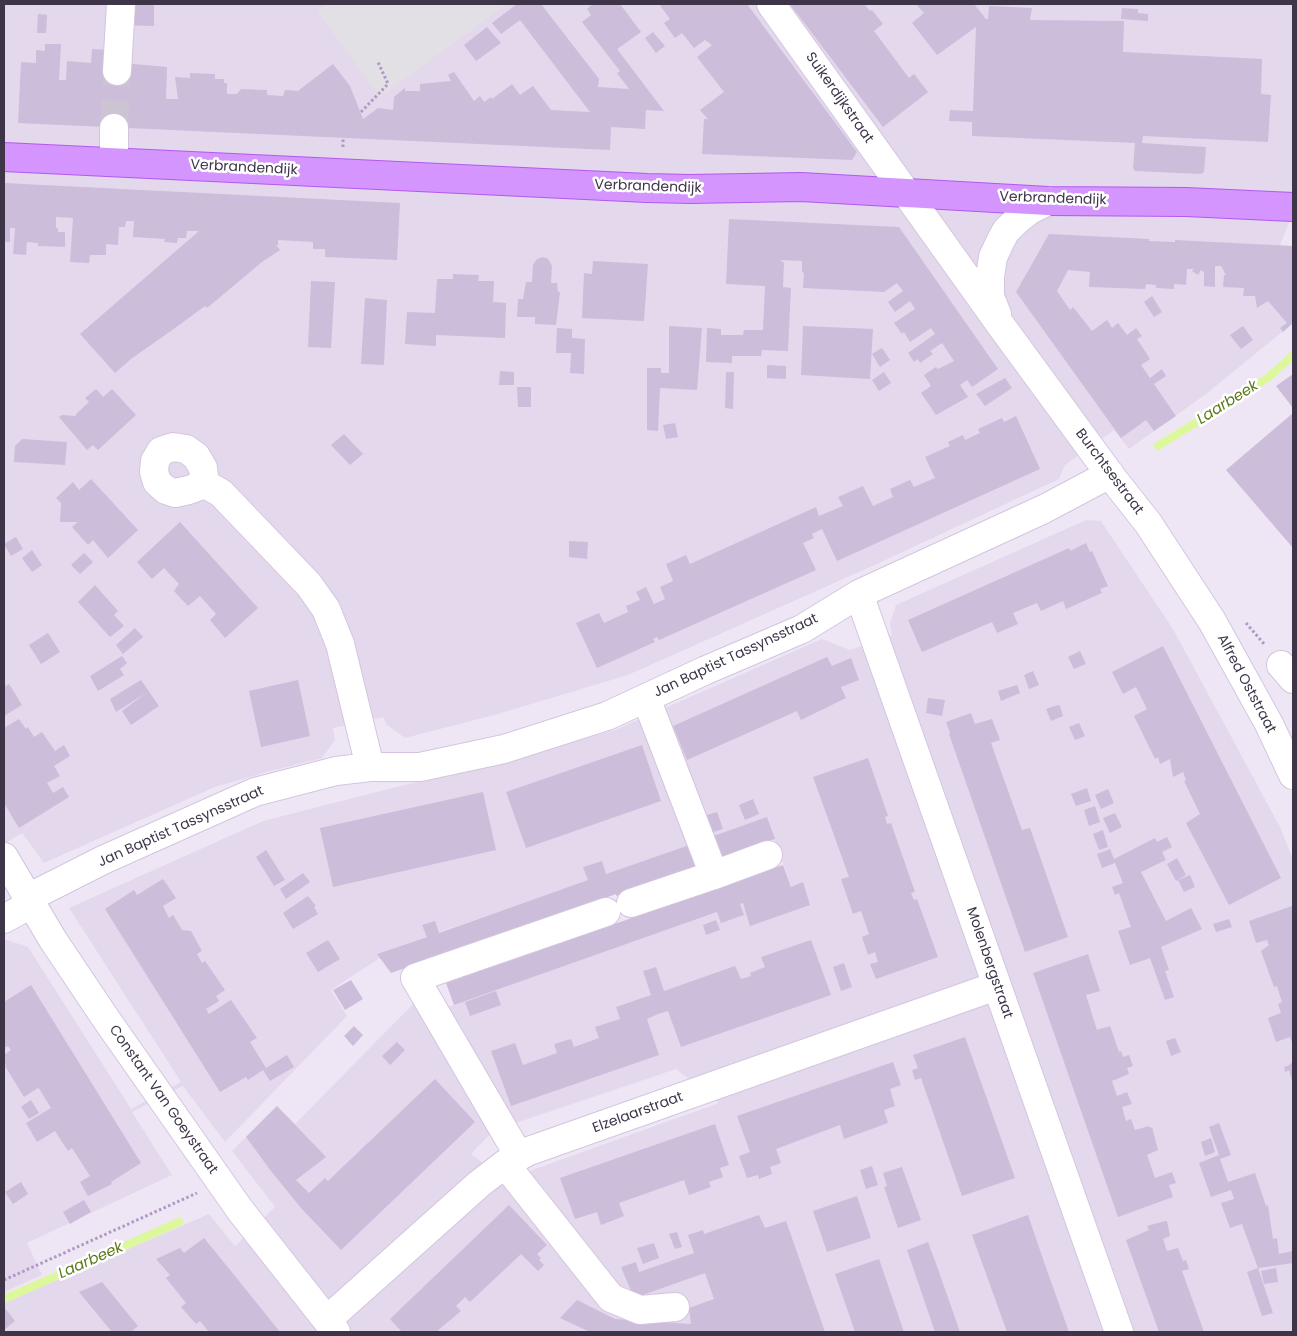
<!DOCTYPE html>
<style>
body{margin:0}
#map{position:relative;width:1297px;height:1336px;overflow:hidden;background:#efe6f5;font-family:Poppins,sans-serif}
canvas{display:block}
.frame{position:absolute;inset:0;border:5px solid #3e3549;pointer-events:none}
</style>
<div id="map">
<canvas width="1297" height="1336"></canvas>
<div class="frame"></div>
</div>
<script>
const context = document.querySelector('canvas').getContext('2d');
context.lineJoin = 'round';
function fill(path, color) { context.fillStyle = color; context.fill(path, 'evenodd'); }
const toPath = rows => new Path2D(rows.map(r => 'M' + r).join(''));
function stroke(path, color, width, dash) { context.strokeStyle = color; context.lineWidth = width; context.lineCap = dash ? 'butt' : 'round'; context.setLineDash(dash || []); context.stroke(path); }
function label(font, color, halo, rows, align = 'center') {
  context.font = font + ' Poppins,sans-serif'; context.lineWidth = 5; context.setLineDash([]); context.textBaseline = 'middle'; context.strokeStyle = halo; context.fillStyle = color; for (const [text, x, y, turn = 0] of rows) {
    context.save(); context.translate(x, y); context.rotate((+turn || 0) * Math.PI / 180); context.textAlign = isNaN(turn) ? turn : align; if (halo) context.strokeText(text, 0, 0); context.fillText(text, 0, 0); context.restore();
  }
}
fill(toPath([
 [4,4,1293,4,1293,213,1280,245,1293,246,1293,323,1206,394,1129,449,1114,430,1065,465,1059,479,879,563,628,675,498,714,405,738,387,725,383,717,333,728,335,740,322,758,267,772,215,787,44,863,22,833,4,844],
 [1086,520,1101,521,1173,629,1280,827,1293,860,1293,1332,4,1332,4,1303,209,1214,235,1246,275,1207,232,1151,277,1106,295,1124,415,1002,494,1130,471,1154,509,1182,524,1173,719,1103,676,1069,510,1125,445,1008,791,886,767,818,377,954,380,958,331,990,347,1016,225,1142,183,1086,132,1112,172,1175,27,1243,42,1275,4,1292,4,939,28,947,131,1109,181,1082,69,908,263,821,416,782,489,767,615,730,822,639,850,650,892,635,890,623,896,605]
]), '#e4d8ed');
fill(toPath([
 [326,4,507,4,380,97,317,11]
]), '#e2dfe5');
stroke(toPath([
 [1158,446,1269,377,1293,355],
 [4,1299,179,1222]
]), '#ddf89c', 8);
fill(toPath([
 [124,4,154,4,154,26,123,25],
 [517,4,541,4,599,79,598,87,629,89,617,73,620,71,582,22,591,15,587,9,593,4,620,4,641,32,617,49,664,111,646,110,645,129,611,127,610,150,18,123,21,62,36,63,36,50,45,51,45,44,61,44,59,80,66,80,67,61,91,63,92,49,111,50,122,63,167,67,166,99,178,99,175,77,190,78,190,73,215,74,215,79,224,79,224,83,227,83,227,94,237,94,241,89,266,90,267,90,267,95,283,96,285,90,298,91,333,64,350,86,363,119,378,108,393,110,394,97,405,88,405,91,420,91,420,84,451,81,448,75,454,72,474,101,480,96,484,102,491,97,492,99,512,84,520,95,533,86,551,110,590,112,520,20,501,34,492,23],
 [659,4,747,4,857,152,852,160,702,154,704,119,708,119,700,110,724,92,697,57,712,45,705,40,694,48,682,33,675,38,664,23,670,19],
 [790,4,864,4,870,11,872,10,883,24,874,31,909,78,914,74,928,92,883,127],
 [916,4,974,4,986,19,988,19,989,6,1032,8,1030,20,1124,21,1123,52,1262,59,1261,94,1271,95,1268,142,1143,136,1142,143,1206,147,1204,172,1201,174,1135,171,1133,168,1135,143,972,136,972,122,949,121,950,110,973,111,976,27,937,55,912,23,924,13],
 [1122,8,1138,9,1138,13,1148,14,1148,21,1121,19],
 [38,14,47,15,46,33,37,33],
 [487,27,501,43,476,61,464,45],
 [653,32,665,46,656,53,645,38],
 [4,183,400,203,397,260,325,257,325,249,313,249,313,242,278,240,278,245,276,245,280,250,262,262,207,308,205,306,175,328,131,359,115,373,80,334,199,231,187,231,186,238,178,238,177,243,164,242,165,239,133,237,134,221,126,221,125,227,119,227,118,245,106,244,106,255,90,255,89,263,70,262,73,218,56,217,56,228,58,228,58,232,65,232,65,247,38,246,38,243,27,242,26,255,13,254,15,228,10,228,10,242,4,242],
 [729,219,899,227,998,369,972,387,967,380,960,385,968,397,936,415,921,393,931,386,924,375,936,367,938,369,954,361,942,343,930,351,933,354,920,363,918,359,914,362,908,353,935,334,931,328,910,342,904,332,902,334,894,323,915,309,910,301,895,312,888,302,903,291,897,283,884,292,803,288,804,273,802,272,802,261,780,260,784,263,783,287,791,288,788,351,762,350,761,356,732,356,732,363,706,362,707,328,721,329,721,335,743,335,744,330,763,330,765,286,726,284],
 [1049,234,1149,239,1149,241,1175,242,1175,240,1194,241,1293,246,1293,323,1283,332,1280,328,1287,323,1268,301,1257,308,1255,296,1243,296,1244,288,1223,287,1224,275,1226,275,1221,266,1215,266,1215,287,1204,286,1204,272,1201,270,1198,275,1192,271,1194,269,1187,269,1186,285,1174,284,1174,289,1156,288,1156,285,1146,284,1145,289,1089,287,1090,272,1068,270,1057,291,1070,310,1073,307,1092,331,1107,320,1112,328,1118,323,1127,335,1136,328,1142,336,1137,339,1150,359,1141,365,1150,378,1162,369,1166,376,1154,384,1176,416,1154,431,1146,420,1121,438,1016,292],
 [543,257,548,259,552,266,551,283,557,283,558,292,560,292,556,325,535,324,535,317,517,317,518,299,523,299,526,282,532,282,533,265,537,259],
 [593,261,648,264,644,321,582,318,584,273,592,274],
 [453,274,479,275,478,281,494,281,493,302,506,303,505,338,436,335,436,346,405,344,407,312,435,313,437,279,453,279],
 [311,281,335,282,331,348,308,347],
 [1152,296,1162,312,1154,317,1144,302],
 [365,298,387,300,384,365,361,364],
 [669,326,702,328,697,390,660,388,658,431,647,430,647,368,661,368,661,373,669,373],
 [803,326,873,329,870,379,801,375],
 [1243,326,1253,340,1241,349,1230,335],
 [557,328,572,329,572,338,585,339,584,374,570,373,571,353,556,353],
 [882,348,890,360,880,367,872,354],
 [767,365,786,366,786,379,767,378],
 [500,371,514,372,514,385,499,385],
 [726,372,734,372,733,409,725,408],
 [884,372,891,383,879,391,872,380],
 [1293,374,1293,408,1276,386],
 [1005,378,1012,388,985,406,976,394],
 [517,387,531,387,531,407,518,407],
 [96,389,103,397,112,389,136,415,98,450,93,445,87,450,59,417,62,415,76,416,76,414,89,402,85,398],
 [1293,413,1293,548,1226,470],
 [1016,416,1040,469,837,561,822,529,812,534,814,538,803,543,816,570,659,640,657,637,653,639,655,642,597,668,576,623,599,613,604,623,628,612,626,606,640,600,636,592,646,587,654,604,665,599,660,587,673,581,666,564,686,555,690,564,816,507,819,516,843,506,838,497,863,486,873,506,893,497,890,489,910,480,914,487,935,478,925,457,950,446,948,442,963,435,965,440,980,433,978,429,1002,418,1004,422],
 [675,423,678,437,666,439,663,425],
 [344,434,363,454,350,465,331,445],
 [22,439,67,442,65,465,14,462,15,446],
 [91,479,138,530,108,558,93,540,88,545,72,527,78,522,60,522,61,503,56,498,73,482,79,490],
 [180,522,258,608,225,638,210,620,216,614,200,596,188,606,174,591,179,584,164,568,152,579,137,562],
 [16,537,23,549,11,556,4,544],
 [569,541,588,542,587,559,569,557],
 [1086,543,1090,552,1092,551,1108,586,1100,589,1102,593,1066,609,1063,601,1041,611,1037,603,1013,613,1018,624,997,633,992,622,922,652,908,620,1069,548,1070,551],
 [32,550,42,565,32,572,22,558],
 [84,553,93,562,80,574,71,565],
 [95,585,118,611,114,615,124,626,110,637,78,602],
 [135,628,143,637,123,654,116,645],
 [48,633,60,652,41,664,29,645],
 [1163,646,1281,878,1229,905,1186,823,1200,814,1184,781,1186,780,1183,772,1173,777,1170,759,1160,764,1158,757,1155,759,1134,716,1147,709,1136,687,1123,694,1112,672],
 [1080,651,1086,664,1074,669,1068,657],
 [122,656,127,663,120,669,124,675,98,691,90,676],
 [827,657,832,666,851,658,859,680,841,687,846,698,801,720,797,711,687,760,673,726],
 [1033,671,1039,685,1029,689,1024,675],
 [141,680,159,706,131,725,122,711,146,693,116,712,110,699],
 [298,680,310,736,261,747,249,691],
 [9,684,22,705,4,716,4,687],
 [1017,685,1020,693,1001,701,998,691],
 [928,698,945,700,942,716,926,713],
 [1058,705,1060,706,1063,716,1051,721,1046,709],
 [971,713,975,724,992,719,1000,740,991,743,1022,830,1030,828,1068,937,1025,952,949,734,950,733,946,722],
 [19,719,26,729,28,727,34,737,42,732,55,751,64,745,70,756,54,766,60,776,47,783,53,793,63,787,69,797,19,828,4,803,4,728],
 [1079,723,1085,736,1075,740,1069,727],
 [642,745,661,801,526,848,506,792],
 [868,758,888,816,885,817,887,824,891,823,915,892,911,893,914,900,917,899,938,957,876,979,870,964,878,962,875,952,868,955,862,937,869,934,861,911,853,914,841,879,849,877,813,777],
 [1087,788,1091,801,1076,806,1071,794],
 [1108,789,1114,803,1101,809,1095,795],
 [483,792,496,850,333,887,320,828],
 [753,799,759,814,745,820,739,805],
 [1095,806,1100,822,1089,826,1084,810],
 [717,812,723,829,706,834,700,817],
 [1115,813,1122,827,1110,833,1103,818],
 [767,817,775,839,716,860,708,838],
 [1103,830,1108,847,1099,850,1093,834],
 [1167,837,1172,847,1162,852,1166,860,1141,872,1166,921,1191,908,1202,929,1161,947,1169,970,1165,971,1174,997,1165,1000,1150,958,1130,965,1118,931,1131,927,1119,893,1115,895,1112,887,1123,883,1115,863,1102,868,1097,854,1110,849,1114,859,1155,838,1157,842],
 [695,843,702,865,616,896,616,894,391,973,377,954,427,937,422,925,435,921,439,933,588,880,583,867,602,861,606,874],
 [266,850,285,880,274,886,256,857],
 [1177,858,1186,875,1176,881,1167,864],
 [783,865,791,887,803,882,810,905,750,926,743,903,740,904,744,915,721,923,717,912,454,1005,446,983],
 [303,873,310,882,286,899,280,889],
 [1190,875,1195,887,1184,892,1178,880],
 [163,879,176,898,163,906,169,918,173,915,182,930,191,931,202,951,197,954,202,963,205,961,225,990,216,996,219,1001,206,1009,209,1014,231,1000,257,1038,250,1042,266,1068,287,1055,294,1067,270,1081,263,1070,248,1080,246,1077,220,1092,105,909,134,890,137,895],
 [308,896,316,906,314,907,318,914,293,929,283,913],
 [1292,906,1293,908,1293,1045,1290,1037,1276,1042,1268,1018,1281,1013,1278,1004,1282,1002,1277,986,1274,987,1261,951,1269,945,1267,940,1256,943,1249,921],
 [1229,919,1232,927,1216,932,1213,924],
 [716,920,720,930,706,935,703,925],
 [328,940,340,959,318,972,306,953],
 [811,940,831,995,681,1047,668,1011,658,1014,647,1019,659,1055,511,1106,491,1051,515,1043,523,1065,557,1053,554,1044,571,1039,574,1047,599,1038,595,1027,620,1019,616,1007,651,995,643,971,653,968,656,967,664,991,735,966,741,979,751,976,750,973,765,967,761,957],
 [1088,954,1100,991,1086,995,1097,1030,1110,1026,1119,1052,1121,1051,1123,1057,1129,1055,1133,1066,1127,1068,1129,1074,1112,1081,1117,1096,1127,1092,1132,1104,1122,1107,1126,1121,1131,1119,1135,1130,1149,1126,1150,1128,1152,1127,1158,1150,1147,1155,1155,1178,1172,1172,1176,1183,1169,1185,1173,1197,1118,1217,1033,973],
 [844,963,852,987,841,991,833,967],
 [351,980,363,999,345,1010,333,990],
 [31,985,141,1163,111,1182,112,1184,88,1196,80,1182,90,1176,72,1148,68,1151,55,1131,37,1142,26,1123,51,1108,40,1090,38,1088,24,1097,5,1066,6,1065,4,1061,4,1055,11,1050,8,1046,4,1048,4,1002],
 [496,991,501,1005,470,1016,465,1002],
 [354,1026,363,1035,353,1046,344,1036],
 [965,1037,1015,1178,962,1196,921,1078,915,1080,912,1070,918,1068,913,1055],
 [1175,1038,1181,1052,1171,1056,1166,1041],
 [397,1042,405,1050,390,1065,382,1056],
 [893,1062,901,1085,890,1089,895,1106,884,1110,888,1123,844,1139,840,1125,776,1149,781,1163,770,1167,772,1174,759,1179,758,1175,747,1178,739,1156,750,1152,737,1116],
 [1293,1062,1293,1084,1289,1070,1285,1072,1284,1067,1290,1065,1290,1064],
 [435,1079,475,1122,341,1250,301,1208,271,1171,246,1137,277,1106,326,1157,296,1180,309,1193,325,1178,328,1181],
 [31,1100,39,1113,29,1119,21,1107],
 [1219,1123,1231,1155,1220,1159,1228,1182,1255,1173,1266,1206,1268,1205,1273,1239,1277,1238,1279,1254,1293,1251,1293,1263,1258,1268,1242,1224,1230,1228,1221,1203,1234,1199,1231,1190,1211,1197,1199,1163,1219,1155,1209,1127],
 [715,1124,729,1165,720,1168,723,1177,709,1182,711,1187,689,1195,684,1180,619,1203,624,1216,601,1225,597,1212,575,1219,560,1178],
 [1211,1138,1215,1152,1205,1156,1201,1142],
 [872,1166,878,1185,866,1189,860,1170],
 [902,1167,921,1220,898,1228,884,1187,887,1186,883,1173],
 [21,1182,28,1194,13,1204,5,1192],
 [857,1196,871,1238,827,1252,813,1211],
 [84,1200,91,1212,70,1224,63,1212],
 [509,1205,547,1245,537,1254,541,1258,539,1260,544,1265,538,1271,521,1254,470,1302,465,1297,456,1306,461,1311,436,1332,402,1332,390,1319],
 [759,1215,765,1228,786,1221,825,1332,590,1332,560,1318,577,1300,615,1319,691,1324,689,1308,714,1299,705,1273,634,1298,621,1267,636,1262,639,1272,694,1253,688,1235,703,1230,704,1234],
 [1028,1215,1044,1262,1069,1332,1007,1332,972,1235],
 [1165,1221,1167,1221,1170,1236,1163,1239,1167,1251,1178,1248,1183,1261,1186,1260,1189,1269,1182,1271,1204,1332,1159,1332,1126,1240,1149,1230,1147,1226],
 [677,1232,682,1247,675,1249,669,1234],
 [204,1238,235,1276,280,1332,209,1332,200,1321,196,1324,181,1307,186,1303,166,1278,170,1275,156,1259,180,1248,184,1253],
 [928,1242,939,1272,960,1332,935,1332,907,1250],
 [654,1243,659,1258,643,1264,637,1248],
 [879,1259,904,1332,855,1332,835,1274],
 [1258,1268,1273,1313,1262,1316,1247,1272],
 [1276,1268,1278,1282,1264,1284,1261,1271],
 [102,1282,138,1326,131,1332,112,1332,79,1292],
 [4,1307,15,1321,4,1330]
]), '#ccbddb');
stroke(toPath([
 [114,128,117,71]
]), '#ccc3d3', 28, [28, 14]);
const minor = toPath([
 [771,4,1002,327,1114,480,1148,523,1212,621,1269,724,1293,775],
 [117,71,121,4],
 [114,128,114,162],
 [997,314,990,297,990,277,993,257,1001,240,1006,231,1016,221,1030,210,1048,201],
 [205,484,203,468,196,456,186,449,173,447,161,451,155,461,154,472,157,482,166,490,175,493,189,490,205,484,221,493,309,585,326,609,340,644,370,767],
 [859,594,1119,1332],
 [1281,665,1293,679],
 [646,698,714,875,768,855],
 [4,857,53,940,106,1019,240,1210,336,1332],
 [28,898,103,860,255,792,336,771,370,767,420,767,504,749,607,716,704,671,802,629,859,594,1044,509,1110,474],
 [631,903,714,875],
 [4,919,31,904],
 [519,1156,415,978,606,912],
 [505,1164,611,1298,640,1310,675,1307],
 [327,1320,479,1184,505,1164,529,1151,996,986]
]);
const major = toPath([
 [4,157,647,188,690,189,801,187,1048,201,1186,202,1293,207]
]);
stroke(minor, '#d3c5df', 30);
stroke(major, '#b259f0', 30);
stroke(toPath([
 [361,112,388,84,378,62],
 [343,147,343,139],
 [1246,623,1265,645],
 [4,1280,197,1193]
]), '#b097c5', 3, [2.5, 2.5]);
stroke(minor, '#fff', 28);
stroke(major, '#d595ff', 28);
label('14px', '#3e3549', '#fff', [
 ["Suikerdijkstraat",839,98,55],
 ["Verbrandendijk",244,168,3],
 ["Verbrandendijk",648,187,2],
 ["Verbrandendijk",1053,199,2],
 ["Burchtsestraat",1109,472,53],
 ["Jan Baptist Tassynsstraat",736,656,-25],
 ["Alfred Oststraat",1246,684,62],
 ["Jan Baptist Tassynsstraat",181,827,-24],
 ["Molenbergstraat",989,963,71],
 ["Constant Van Goeystraat",163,1100,55],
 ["Elzelaarstraat",638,1113,-20]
]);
label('italic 15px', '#5d7a1b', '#fff', [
 ["Laarbeek",1228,403,-32],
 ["Laarbeek",91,1261,-24]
]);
</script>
